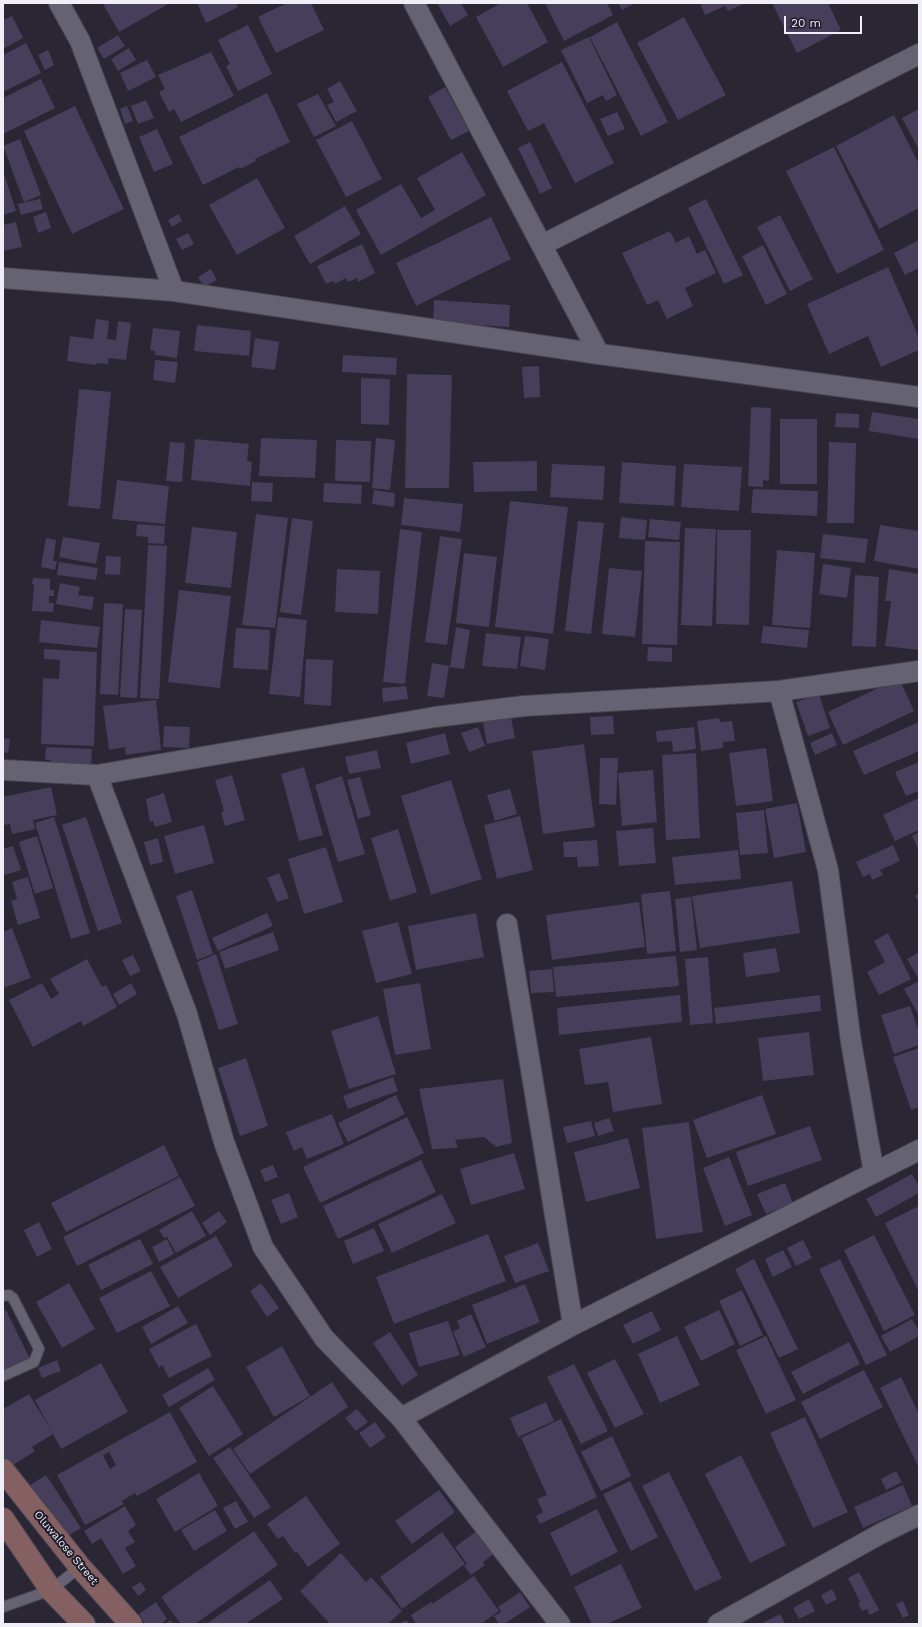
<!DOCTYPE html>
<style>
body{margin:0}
#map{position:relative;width:922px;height:1627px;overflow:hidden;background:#2a2634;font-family:"Work Sans",sans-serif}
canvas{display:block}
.frame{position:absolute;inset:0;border:4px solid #f0eef7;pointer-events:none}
.scale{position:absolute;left:784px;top:16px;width:78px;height:18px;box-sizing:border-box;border:2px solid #f0eef7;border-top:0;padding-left:5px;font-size:12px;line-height:14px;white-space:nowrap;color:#f0eef7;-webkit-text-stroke:3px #201d2a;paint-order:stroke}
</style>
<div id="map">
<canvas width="922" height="1627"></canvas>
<div class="frame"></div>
<div class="scale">20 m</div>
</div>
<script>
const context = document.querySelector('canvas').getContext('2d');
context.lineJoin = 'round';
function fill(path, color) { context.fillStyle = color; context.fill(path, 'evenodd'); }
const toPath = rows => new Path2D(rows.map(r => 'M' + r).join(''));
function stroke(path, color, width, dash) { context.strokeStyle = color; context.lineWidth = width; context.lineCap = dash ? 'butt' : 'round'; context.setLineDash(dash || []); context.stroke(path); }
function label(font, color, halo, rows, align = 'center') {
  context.font = font + ' "Work Sans",sans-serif'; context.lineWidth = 4; context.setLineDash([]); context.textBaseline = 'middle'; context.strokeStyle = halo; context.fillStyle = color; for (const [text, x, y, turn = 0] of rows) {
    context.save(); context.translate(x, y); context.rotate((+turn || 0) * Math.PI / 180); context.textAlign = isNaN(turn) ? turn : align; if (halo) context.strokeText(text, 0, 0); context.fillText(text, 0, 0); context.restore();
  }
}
fill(toPath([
 [170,3,119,32,103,4,104,3],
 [197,3,236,3,238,7,206,23],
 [287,3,311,3,324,30,276,53,258,17],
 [437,3,461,3,468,15,450,26],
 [501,3,527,3,548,42,503,67,476,17],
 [545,3,607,3,613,15,564,41],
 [618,3,636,3,622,10],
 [700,3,745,3,728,11,725,6,705,15],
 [772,3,828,3,841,30,797,53],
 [12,16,23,38,3,49,3,20],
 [684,17,726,95,678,120,637,43],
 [617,22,668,122,641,136,590,37],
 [248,25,272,74,238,91,226,66,230,64,218,40],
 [118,35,125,46,104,59,97,48],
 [589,37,617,95,606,101,603,95,587,103,561,50],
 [26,43,41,73,3,92,3,55],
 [129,48,136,60,118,71,111,59],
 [48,50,54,65,45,70,38,55],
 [211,52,234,96,181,122,174,109,169,112,159,92,165,89,158,75],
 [147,60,156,77,128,91,120,73],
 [562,62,614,163,575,183,544,123,528,131,507,91],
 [41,79,55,108,3,134,3,98],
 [340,81,357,111,336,122,327,105,334,102,327,89],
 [445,87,469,131,451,140,428,97],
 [267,93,290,142,255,159,256,161,240,169,239,167,203,185,179,137],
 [318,94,336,126,314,137,297,104],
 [146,100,154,118,138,124,131,106],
 [75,106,124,209,72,234,24,131],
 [127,106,133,121,125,124,120,109],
 [919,109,919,150,902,118],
 [617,112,625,129,608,136,600,119],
 [894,115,919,164,919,208,879,229,836,146],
 [352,121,382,179,346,197,316,140],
 [157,129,173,164,154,172,139,137],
 [20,139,41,195,24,202,3,146],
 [530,142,552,188,540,194,518,148],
 [834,147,884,250,837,274,786,171],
 [462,152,486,195,381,255,356,210,401,184,421,218,435,210,417,178],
 [3,170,16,211,3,215],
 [257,178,285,228,237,255,209,205],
 [40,199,43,209,21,215,18,204],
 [706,199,743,275,724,284,688,208],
 [345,206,361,234,310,264,294,236],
 [46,212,51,228,38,233,33,217],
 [179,214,182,221,172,227,168,220],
 [780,215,813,279,790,291,757,227],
 [491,217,511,259,416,306,396,263],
 [16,222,22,247,3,251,3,225],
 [670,231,676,243,689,236,697,254,705,250,716,273,685,288,693,306,667,319,658,300,647,305,622,253],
 [188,233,194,244,182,250,176,239],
 [919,240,919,268,905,275,894,253],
 [362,244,375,273,358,282,357,278,348,282,346,278,335,284,333,281,326,284,317,266],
 [763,245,787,294,766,305,742,256],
 [888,267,919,338,919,350,881,367,868,336,829,354,807,304],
 [211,269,217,280,204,287,198,277],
 [434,300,510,305,509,327,433,322],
 [96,319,109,321,107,339,116,340,118,321,131,323,126,360,109,358,108,364,96,363,96,365,67,361,70,336,93,339],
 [197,325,251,331,249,356,194,351],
 [153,328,180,331,177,358,155,355,155,351,150,350],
 [255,338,279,342,275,370,251,367],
 [343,355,397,358,396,375,342,372],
 [155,360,178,362,175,383,153,380],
 [539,366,540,397,524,398,522,367],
 [407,374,452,375,449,488,405,488],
 [361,378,390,379,389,425,361,424],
 [79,389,111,392,100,509,68,506],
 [751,407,771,408,769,481,763,480,763,487,748,486],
 [872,412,919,419,919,439,869,431],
 [836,413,859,414,859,428,835,427],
 [780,419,817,419,817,484,780,484],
 [261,438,317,440,315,478,259,476],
 [376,438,395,440,390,490,372,488],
 [195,439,249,444,247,461,252,462,250,486,191,480],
 [336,440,371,441,370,482,335,481],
 [170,442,185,443,182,482,166,481],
 [829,442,856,443,854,523,827,523],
 [537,461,537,491,474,492,473,462],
 [622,462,676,466,674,506,619,503],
 [552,464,605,466,603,500,550,497],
 [684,464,742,467,739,511,681,507],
 [117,480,169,486,165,524,112,519],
 [252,482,273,483,272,502,251,501],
 [324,483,362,485,361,504,323,502],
 [753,489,818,491,817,516,751,513],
 [374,490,395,493,394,507,372,504],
 [404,498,463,504,460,532,401,525],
 [510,501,568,507,553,634,495,627],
 [256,514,288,518,275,628,242,625],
 [621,517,647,520,645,540,619,538],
 [292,518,313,521,301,615,280,612],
 [650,519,681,522,679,540,648,537],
 [578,521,604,523,591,634,565,631],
 [137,524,165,526,164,544,148,543,148,537,136,536],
 [880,525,919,531,919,569,874,561],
 [192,527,237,532,231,588,185,583],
 [685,528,716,529,712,626,681,625],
 [400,529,422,532,405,684,383,682],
 [717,530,751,530,749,625,716,624],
 [823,534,868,539,865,563,820,558],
 [440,536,462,539,447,645,425,642],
 [63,537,100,543,96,564,59,557],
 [46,538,56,540,53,561,57,561,55,570,41,567],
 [645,541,680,542,677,645,642,644],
 [148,545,167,546,159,699,140,698],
 [777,550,815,553,810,628,772,625],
 [464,553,497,557,489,627,456,623],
 [106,556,121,557,120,575,105,574],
 [59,562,98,568,96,580,57,575],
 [823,564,851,568,847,598,819,594],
 [609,568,642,571,635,637,602,634],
 [337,569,380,571,378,614,335,612],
 [889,569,919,574,919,650,885,646,891,601,885,601],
 [855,575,879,577,876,647,852,646],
 [33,578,50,579,50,590,54,590,54,596,49,596,49,603,54,603,53,612,32,611,34,584,32,584],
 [60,583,80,587,78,595,94,597,92,610,56,604],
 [179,590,231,596,220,688,168,682],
 [104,603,123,604,118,695,100,694],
 [125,609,142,610,137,698,120,697],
 [278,617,307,620,300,697,269,694],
 [41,620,100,627,97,648,39,642],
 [763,626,809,630,807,648,761,643],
 [456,627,470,630,464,669,450,667],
 [236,628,270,630,268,670,233,668],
 [486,633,521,637,517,669,482,666],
 [525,636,549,639,545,670,520,666],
 [648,647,672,648,672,662,647,661],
 [44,649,97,652,94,746,41,744,43,678,59,679,60,660,44,659],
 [306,659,333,660,331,706,304,704],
 [432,663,449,666,444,698,427,696],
 [899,678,914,711,843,745,828,712],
 [406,686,408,699,383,702,382,688],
 [819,694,830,728,808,736,796,702],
 [156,700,161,750,126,755,125,747,109,750,103,706],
 [510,713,515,738,487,744,482,718],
 [613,716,614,734,591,735,590,717],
 [719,718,720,722,732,721,735,741,723,742,723,748,701,751,697,721],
 [919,722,919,751,864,775,853,751],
 [164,726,190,727,189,748,163,747],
 [478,727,485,746,469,752,461,733],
 [694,727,696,749,673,752,672,741,657,742,656,731],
 [445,733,450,754,411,764,406,743],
 [832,733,837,745,815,755,810,743],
 [3,738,10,739,8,753,3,752],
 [584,744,595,827,543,834,532,751],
 [46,747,92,749,91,766,51,765,51,760,45,760],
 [766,748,773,801,736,806,729,753],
 [377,750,381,768,349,774,345,757],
 [696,753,700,838,666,840,662,755],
 [600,758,618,758,616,805,599,804],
 [919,762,919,791,906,796,895,772],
 [304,767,323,835,299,841,281,774],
 [653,770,657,822,622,826,618,773],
 [232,775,245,820,225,826,221,812,224,811,215,780],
 [342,776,365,854,338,862,315,785],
 [360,777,371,815,358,819,347,780],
 [451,780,482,879,431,895,401,796],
 [51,787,57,815,33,820,35,829,12,834,10,824,3,825,3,797],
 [510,789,517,814,495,821,487,795],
 [164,793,172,822,155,827,153,821,150,822,146,799],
 [919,798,919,830,895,841,883,815],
 [797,803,806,852,774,858,765,809],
 [764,810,768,853,740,855,736,813],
 [520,816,533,870,497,879,484,825],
 [54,817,90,933,71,939,35,823],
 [86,817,122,923,98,931,62,825],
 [204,825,214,863,175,874,164,836],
 [653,828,656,863,619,866,616,831],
 [398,829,417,892,390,901,371,838],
 [919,832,919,851,912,836],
 [37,836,53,888,35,894,19,842],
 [158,838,163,862,150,865,144,842],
 [597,840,599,866,578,867,577,857,564,857,563,842],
 [893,845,900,861,880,870,883,875,872,880,870,874,863,877,856,862],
 [13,846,21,870,5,875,3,869,3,849],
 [326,847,343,902,304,914,288,859],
 [738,850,741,879,675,885,672,857],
 [279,873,289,898,277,902,267,878],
 [28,877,40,918,18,925,11,901,17,899,12,882],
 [792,881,800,933,700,948,692,896],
 [192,890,213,954,197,960,176,896],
 [670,891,676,951,647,954,641,894],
 [919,893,919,902,915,896],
 [691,897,697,950,680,952,675,899],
 [639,902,645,947,552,960,546,915],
 [267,913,273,926,218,951,212,938],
 [476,913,484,957,416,970,408,926],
 [398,922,412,974,376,983,362,931],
 [12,928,31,978,3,988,3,932],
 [273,932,279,950,225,969,219,952],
 [888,933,911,979,879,995,867,972,885,962,874,941],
 [776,948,780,972,746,977,743,953],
 [919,952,919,977,918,978,907,959],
 [216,954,238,1024,219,1030,197,962],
 [133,955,141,971,130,976,122,960],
 [676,956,679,986,556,997,553,967],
 [708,957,713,1023,690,1025,685,959],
 [87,959,102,987,106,985,117,1007,83,1026,81,1021,33,1047,9,1000,42,983,51,999,59,994,50,979],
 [552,969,554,992,531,993,529,971],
 [919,981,919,1016,904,989],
 [131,983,137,994,119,1005,113,994],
 [420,983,431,1049,395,1055,383,989],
 [680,995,682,1022,559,1035,557,1008],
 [820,995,821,1011,716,1024,714,1008],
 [910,1006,919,1032,919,1045,894,1054,881,1015],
 [378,1016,396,1074,349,1089,331,1031],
 [809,1032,814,1075,763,1081,758,1038],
 [651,1037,662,1104,613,1112,608,1082,585,1085,579,1049],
 [919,1048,919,1107,911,1110,893,1057],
 [246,1058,268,1126,240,1136,218,1068],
 [393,1077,398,1091,348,1109,343,1096],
 [503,1079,512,1143,496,1147,484,1137,455,1140,458,1148,432,1149,419,1089],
 [396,1095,405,1114,348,1142,338,1123],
 [762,1095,776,1134,707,1158,693,1120],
 [332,1114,344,1144,307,1159,302,1147,294,1151,286,1132],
 [407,1117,424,1153,320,1203,303,1167],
 [609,1118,614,1131,598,1136,594,1123],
 [591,1121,595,1136,567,1143,563,1127],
 [689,1122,703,1232,656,1239,642,1128],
 [810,1126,822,1160,748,1186,736,1152],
 [628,1138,640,1188,586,1202,574,1152],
 [164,1145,179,1176,66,1232,51,1203],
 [514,1153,525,1189,471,1205,460,1169],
 [729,1157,752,1215,725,1226,703,1168],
 [421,1160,436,1192,338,1239,323,1206],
 [273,1165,278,1177,265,1182,260,1170],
 [912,1174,919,1186,919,1193,876,1217,866,1199],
 [180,1177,195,1206,77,1266,63,1237],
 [785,1183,793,1203,766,1214,757,1194],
 [289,1193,298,1217,281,1224,271,1200],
 [442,1194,456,1223,392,1253,378,1224],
 [919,1206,919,1292,885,1223],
 [192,1211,206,1236,176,1253,167,1237,164,1238,159,1230],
 [219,1211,227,1222,210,1235,202,1223],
 [39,1222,52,1249,37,1257,24,1230],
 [374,1228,384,1251,353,1264,344,1241],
 [488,1234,506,1281,394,1324,376,1277],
 [874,1235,915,1315,884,1331,844,1250],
 [216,1236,233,1266,178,1298,160,1267],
 [140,1239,153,1264,101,1290,88,1265],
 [167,1239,174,1254,159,1262,152,1247],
 [803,1240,812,1258,796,1266,787,1248],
 [538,1243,549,1271,515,1283,504,1256],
 [783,1250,792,1267,773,1277,765,1259],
 [754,1259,798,1349,779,1358,735,1269],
 [840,1259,887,1355,866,1365,819,1269],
 [151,1271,170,1306,117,1333,99,1298],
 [69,1283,95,1329,62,1348,36,1302],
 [261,1283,279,1308,267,1317,250,1291],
 [525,1284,540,1322,487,1344,472,1305],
 [742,1290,763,1335,740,1346,719,1301],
 [178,1306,188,1323,151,1344,142,1327],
 [6,1310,31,1361,3,1375,3,1311],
 [719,1310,735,1344,701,1361,684,1327],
 [652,1311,661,1330,633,1344,623,1325],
 [471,1314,486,1347,464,1357,453,1332,460,1328,457,1321],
 [912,1319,919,1331,919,1336,890,1352,881,1336],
 [448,1321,460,1355,419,1367,409,1333],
 [196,1324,212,1356,169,1378,162,1365,159,1368,149,1349],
 [390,1332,418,1375,402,1386,373,1343],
 [677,1336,700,1385,660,1403,638,1354],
 [766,1336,796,1400,766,1414,736,1350],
 [849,1342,860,1364,803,1394,791,1372],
 [282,1346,310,1396,274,1417,246,1367],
 [615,1359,644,1414,615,1428,587,1373],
 [57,1360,61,1371,42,1378,38,1368],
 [101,1363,128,1412,61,1449,53,1434,32,1447,35,1451,10,1467,3,1456,3,1409,29,1394,51,1430,35,1400],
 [574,1364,608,1431,581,1444,547,1377],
 [208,1368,215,1380,169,1407,162,1395],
 [864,1370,883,1407,820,1439,801,1402],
 [901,1377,919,1414,919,1468,880,1388],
 [332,1382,348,1407,250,1474,233,1449],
 [213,1386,243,1434,209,1456,179,1408],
 [546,1402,554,1421,518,1437,510,1418],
 [357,1409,368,1422,356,1431,345,1418],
 [170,1412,197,1462,137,1496,135,1493,122,1501,124,1504,85,1525,57,1475],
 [109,1452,116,1465,110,1469,103,1455],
 [805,1417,848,1512,813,1528,770,1433],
 [561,1419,597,1497,540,1524,536,1516,543,1512,537,1499,547,1495,521,1438],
 [375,1422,386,1437,370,1448,359,1433],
 [612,1436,631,1476,601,1491,581,1452],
 [230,1447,271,1507,254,1518,213,1458],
 [741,1455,786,1545,750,1563,705,1474],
 [896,1471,902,1482,886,1490,881,1479],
 [669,1472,722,1578,695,1591,642,1486],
 [199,1473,218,1506,175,1532,156,1499],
 [46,1475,81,1528,61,1540,27,1487],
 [630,1481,658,1537,631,1551,603,1494],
 [903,1485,912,1506,863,1528,854,1507],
 [439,1490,455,1512,412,1544,395,1521],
 [306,1496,340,1544,308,1567,297,1552,295,1553,283,1536,278,1539,267,1524],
 [236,1501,248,1522,235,1529,223,1508],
 [125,1506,136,1525,128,1531,135,1542,125,1548,136,1566,123,1574,101,1538,92,1544,84,1531],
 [597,1509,618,1552,571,1576,550,1533],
 [215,1510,227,1531,194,1551,181,1530],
 [478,1530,495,1553,483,1562,485,1565,471,1575,464,1566,467,1564,455,1547],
 [254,1531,278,1565,195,1624,181,1624,161,1597],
 [442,1532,465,1564,402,1609,380,1577],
 [341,1553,366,1582,371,1577,402,1611,388,1624,330,1624,300,1591],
 [621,1564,642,1608,607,1624,592,1624,574,1587],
 [859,1572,879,1610,870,1615,867,1609,862,1611,858,1603,860,1602,848,1578],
 [474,1576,499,1611,481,1624,416,1624,411,1615,431,1602,432,1604],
 [270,1580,283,1599,245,1624,206,1624],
 [141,1582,146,1590,138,1596,132,1587],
 [832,1589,837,1599,826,1605,821,1595],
 [520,1592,530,1607,504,1624,499,1624,494,1616,501,1612,498,1607],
 [809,1599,815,1611,799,1619,793,1608],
 [903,1601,909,1615,903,1618,896,1604],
 [156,1602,167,1619,161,1624,145,1624,139,1614],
 [780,1614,785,1624,761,1624],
 [171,1620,173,1624,165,1624],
 [406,1620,409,1624,399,1624]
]), '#463e5a');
const lane = toPath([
 [3,1296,9,1295,13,1298,39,1349,34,1362,3,1376],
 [3,1607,51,1590,80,1567]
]);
const street = toPath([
 [59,3,80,41,174,291],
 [414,3,599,354],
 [542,245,919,54],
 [3,278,174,291,599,354,919,397],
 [779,691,828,870,851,1042,874,1173],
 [3,770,97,775,435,717,524,706,779,691,919,671],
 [97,775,187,1014,224,1142,263,1247,324,1338,401,1418,560,1624],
 [507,924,573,1325],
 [401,1418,573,1325,919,1150],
 [718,1624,882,1533,919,1515]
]);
const secondary = toPath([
 [3,1470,80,1567,131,1624],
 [3,1519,51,1590,84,1624]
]);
stroke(lane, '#484551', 12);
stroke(street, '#484551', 22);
stroke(secondary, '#484551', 24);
stroke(lane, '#656271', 10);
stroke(street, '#656271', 20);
stroke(secondary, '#856062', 22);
label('11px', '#f0eef7', '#201d2a', [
 ["Oluwalose Street",66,1548,50]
]);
</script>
